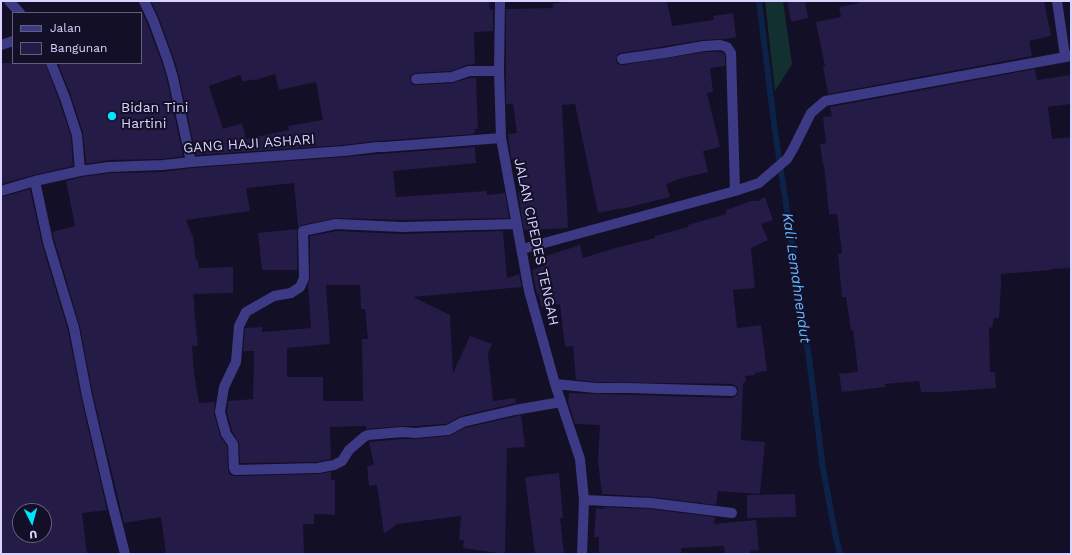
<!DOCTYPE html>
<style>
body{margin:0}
#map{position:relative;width:1072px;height:555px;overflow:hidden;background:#130f26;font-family:"Work Sans",sans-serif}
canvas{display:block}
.frame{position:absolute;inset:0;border:2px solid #d9d4ff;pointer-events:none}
.legend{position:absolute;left:12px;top:12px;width:130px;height:52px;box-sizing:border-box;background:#130f26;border:1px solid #625e7d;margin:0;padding:5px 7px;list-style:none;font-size:12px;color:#d9d4ff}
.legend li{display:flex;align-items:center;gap:8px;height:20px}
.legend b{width:20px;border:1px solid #625e7d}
.north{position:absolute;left:12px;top:503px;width:40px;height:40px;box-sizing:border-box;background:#130f26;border:1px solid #625e7d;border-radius:50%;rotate:174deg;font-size:11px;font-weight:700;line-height:16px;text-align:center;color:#d9d4ff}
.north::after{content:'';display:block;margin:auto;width:14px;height:18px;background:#00e5ff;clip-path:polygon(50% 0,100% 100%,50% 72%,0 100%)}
</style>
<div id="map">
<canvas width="1072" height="555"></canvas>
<div class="frame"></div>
<ul class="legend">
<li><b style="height:5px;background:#3d3a85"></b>Jalan</li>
<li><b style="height:11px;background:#241b47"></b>Bangunan</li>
</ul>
<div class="north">U</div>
</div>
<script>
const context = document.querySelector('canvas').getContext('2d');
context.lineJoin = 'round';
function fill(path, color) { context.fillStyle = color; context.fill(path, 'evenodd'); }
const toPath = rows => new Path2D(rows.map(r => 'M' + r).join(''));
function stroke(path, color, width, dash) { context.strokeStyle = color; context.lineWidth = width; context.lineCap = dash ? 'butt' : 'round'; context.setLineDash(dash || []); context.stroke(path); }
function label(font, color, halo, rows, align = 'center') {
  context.font = font + ' "Work Sans",sans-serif'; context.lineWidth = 4; context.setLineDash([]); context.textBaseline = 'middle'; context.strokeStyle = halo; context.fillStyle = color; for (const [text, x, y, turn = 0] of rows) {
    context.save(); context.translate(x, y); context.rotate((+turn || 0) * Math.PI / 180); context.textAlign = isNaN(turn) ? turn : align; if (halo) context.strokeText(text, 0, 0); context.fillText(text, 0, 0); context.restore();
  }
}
fill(toPath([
 [765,1,783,1,792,64,775,91]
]), '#12302f');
stroke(toPath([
 [759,1,775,131,809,358,823,469,835,533,840,554]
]), '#0c2248', 6);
fill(toPath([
 [151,1,489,1,490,10,493,10,493,31,474,32,475,64,467,65,451,71,415,73,410,76,410,79,411,83,413,85,416,85,452,83,470,78,476,78,478,129,475,129,475,132,474,132,474,134,377,141,343,145,196,155,179,76,174,59,159,18],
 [275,74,279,90,316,82,323,120,288,126,289,130,246,139,242,123,223,129,209,86,240,75,243,82,252,79,252,81],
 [570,1,667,1,672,26,714,20,713,16,733,13,736,37,724,39,720,39,703,40,621,53,618,54,616,60,617,63,620,65,623,65,705,52,719,52,723,53,725,55,725,66,710,68,713,92,707,93,720,147,703,151,708,172,675,180,675,181,666,184,670,197,622,209,622,208,598,213,575,104,562,105,568,228,524,230,518,192,525,192,516,158,511,159,508,134,517,133,513,104,506,104,506,9,553,8,552,4],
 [787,1,805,1,808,18,791,22],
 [858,1,1044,1,1051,36,1029,41,1032,56,828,94,823,66,825,66,816,22,841,17,839,7,859,3],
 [141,10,147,23,162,63,167,80,183,156,163,159,109,160,86,164,83,133,71,96,58,63,141,63],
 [1,63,45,63,59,100,71,136,73,166,34,175,1,184],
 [1035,69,1037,80,1071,75,1071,104,1048,107,1052,139,1071,137,1071,268,1051,269,1051,270,1001,274,1001,285,999,318,994,318,992,328,989,327,990,372,995,372,996,388,943,392,921,392,919,381,885,384,885,387,842,392,839,374,858,372,853,330,851,330,846,297,842,297,838,254,842,253,837,214,829,214,824,165,823,166,820,144,826,143,823,117,832,116,830,107],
 [475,147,476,163,393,171,396,197,486,191,487,195,505,193,509,218,402,220,336,218,302,225,298,227,294,183,246,188,250,211,186,220,193,237,196,260,198,260,199,268,233,267,233,293,193,294,195,307,194,307,198,346,192,346,194,373,199,403,215,402,214,414,220,436,227,446,228,468,229,473,231,475,235,476,318,474,331,472,331,480,335,480,335,515,314,514,314,524,303,524,304,554,166,554,161,517,124,523,93,395,80,327,52,232,75,226,66,181,81,177,110,173,163,172,192,168,345,157,378,154],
 [30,189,42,244,68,330,81,397,107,510,82,513,87,554,1,554,1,197],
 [20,511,44,511,44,535,20,535],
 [765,197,773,220,761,224,768,240,751,248,755,288,733,290,737,328,761,325,767,371,755,373,755,375,745,376,746,382,743,383,741,440,765,442,760,494,718,491,716,505,652,497,602,494,598,461,600,425,575,424,568,402,569,393,732,398,737,395,738,392,738,388,736,386,732,384,596,382,576,380,573,346,565,347,560,304,541,307,539,294,537,295,532,270,545,265,543,257,580,245,583,258,615,248,655,238,655,236,688,227,688,225,726,214,726,210,751,201,758,201],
 [297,229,297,270,262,270,258,233],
 [337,231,402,234,503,231,507,278,519,274,522,287,413,297,450,315,453,373,470,336,492,344,488,354,493,401,515,398,516,403,461,416,446,424,415,426,402,426,366,429,366,426,330,427,331,459,317,462,240,463,239,443,232,431,227,412,228,401,253,399,254,351,243,351,245,328,262,327,262,332,311,328,308,284,310,278,310,236],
 [326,285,360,285,361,309,365,309,368,339,362,339,363,401,323,401,323,377,287,377,287,348,330,344],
 [521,415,525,447,507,448,505,554,463,548,464,540,459,540,461,516,397,524,384,534,377,485,369,486,367,466,374,465,369,442,402,439,415,439,449,436,465,428],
 [559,473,563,518,560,518,564,554,535,554,525,477],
 [795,494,796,517,747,518,747,495],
 [604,507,650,509,715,517,714,524,756,520,759,550,750,551,750,554,725,554,724,546,681,548,681,554,599,554,599,537,594,537,596,508,604,509]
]), '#241b47');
stroke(toPath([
 [9,1,20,13],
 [144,1,153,20,168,61,173,78,191,162],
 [500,1,499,71,501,138,529,291,555,384,580,459,584,500,582,554],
 [1057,1,1065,56],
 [1,45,13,41],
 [622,59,664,53,704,46,720,45,727,47,731,53,735,191],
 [51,63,65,98,77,135,80,171],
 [416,79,452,77,469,71,499,71],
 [35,181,48,242,74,328,87,396,110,495,125,554],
 [1,191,35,181,80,171,109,167,163,165,191,162,344,151,378,147,384,147,501,138],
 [517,224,402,227,336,224,303,231,304,278,300,287,291,293,274,296,246,312,239,326,236,362,224,387,220,412,224,427,226,434,233,444,234,468,235,470,318,468,334,465,342,461,349,450,364,437,368,435,402,432,415,433,448,430,463,422,515,410,561,402],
 [522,249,735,191,759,183,787,159,793,149,811,113,825,101,1071,56],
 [555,384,596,388,628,388,732,391],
 [584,500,651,503,732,513]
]), '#3d3a85', 10);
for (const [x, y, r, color] of [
 [112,116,5,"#00e5ff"]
]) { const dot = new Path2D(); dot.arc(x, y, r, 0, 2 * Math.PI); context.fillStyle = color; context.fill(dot); stroke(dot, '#130f26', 1.5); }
label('14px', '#d9d4ff', '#130f26', [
 ["Bidan Tini",121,108],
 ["Hartini",121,124]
], 'left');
label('14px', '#d9d4ff', '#130f26', [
 ["GANG HAJI ASHARI",249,144,-4],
 ["JALAN CIPEDES TENGAH",536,242,78]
]);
label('italic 15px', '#62b6ff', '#130f26', [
 ["Kali Lemahnendut",796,278,82]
]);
</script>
